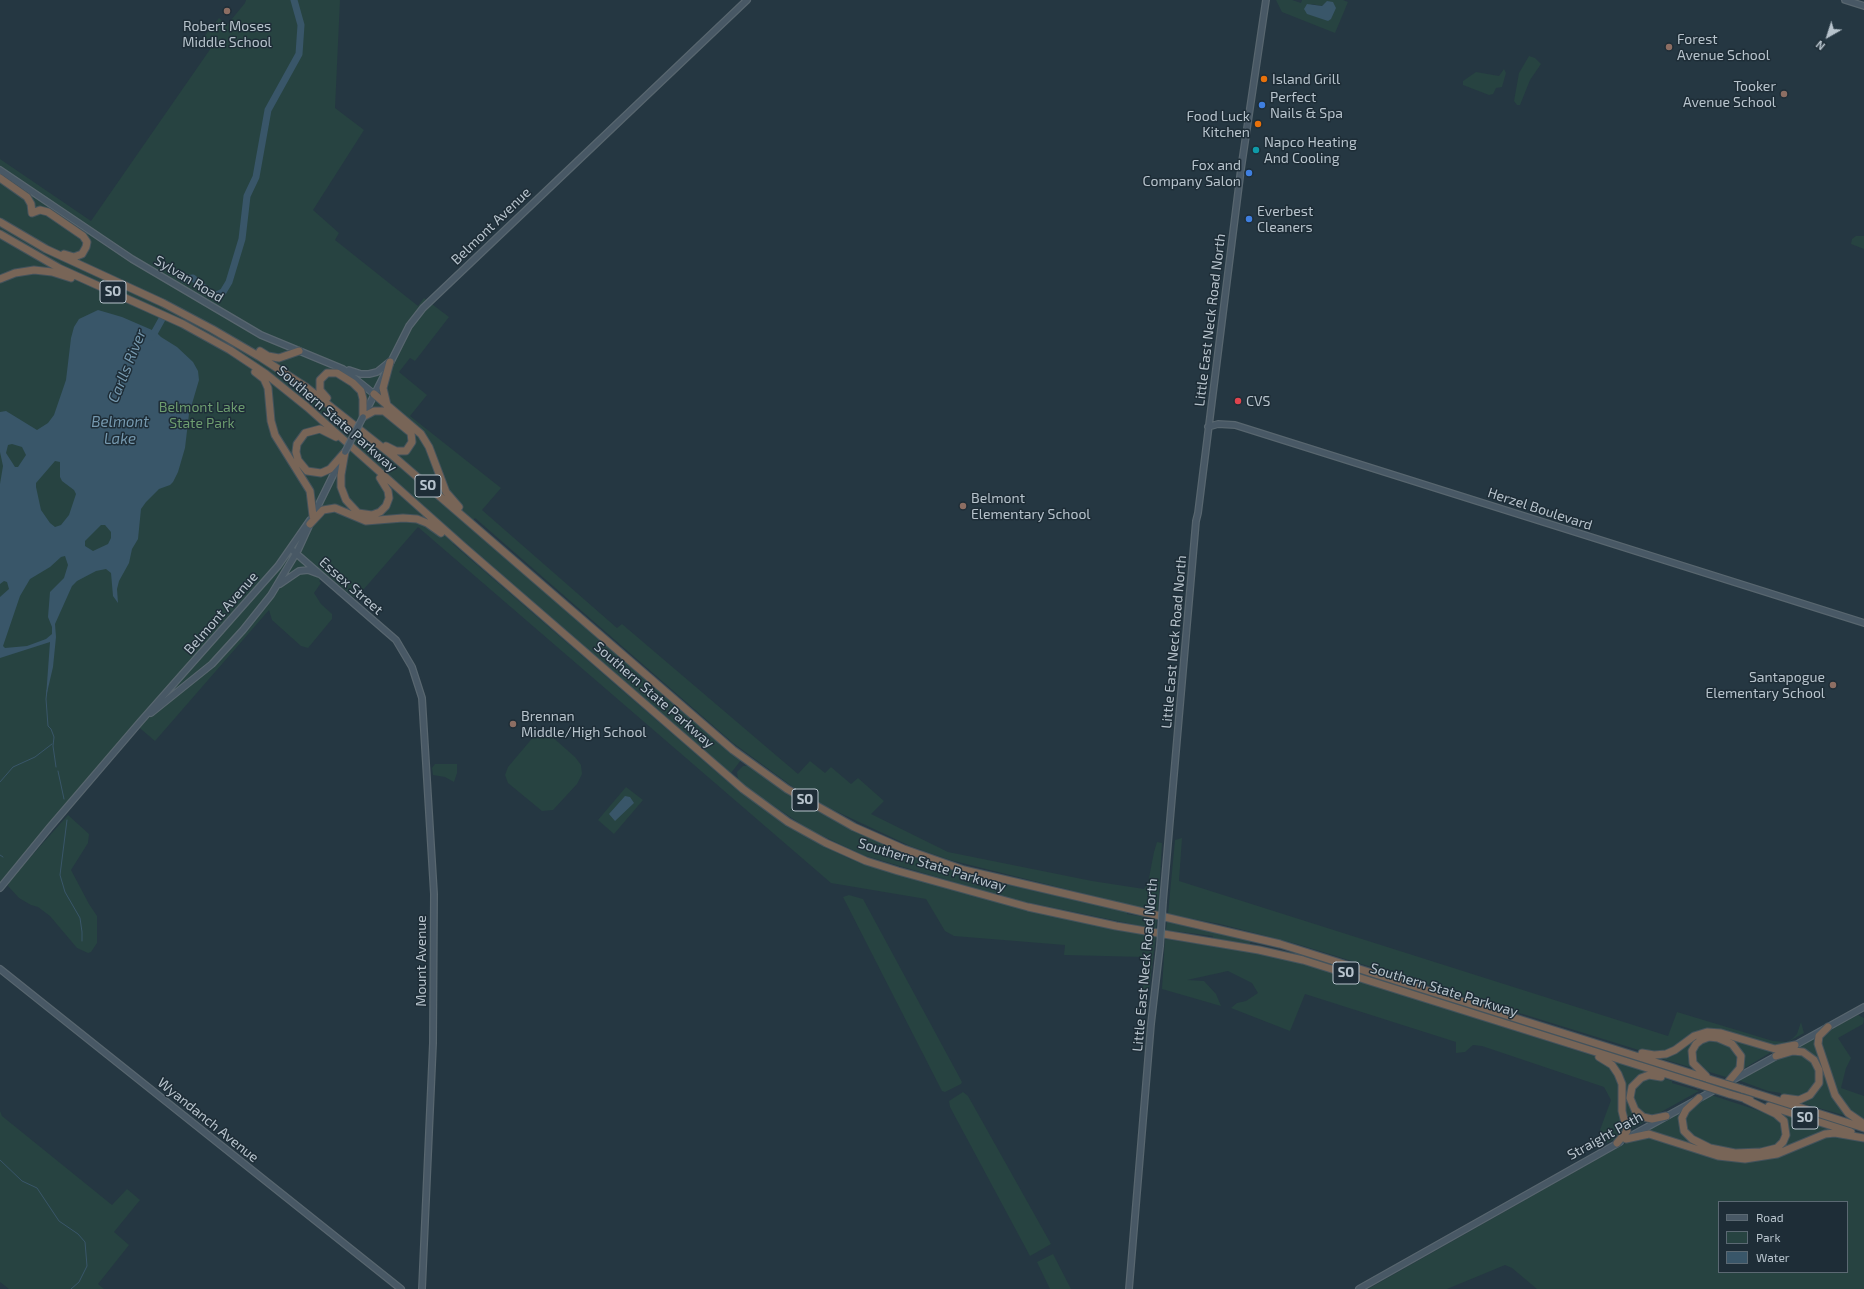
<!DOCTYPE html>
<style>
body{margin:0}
#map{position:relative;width:1864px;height:1289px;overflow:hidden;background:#253742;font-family:"Exo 2",sans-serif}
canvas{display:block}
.legend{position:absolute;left:1718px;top:1201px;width:130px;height:72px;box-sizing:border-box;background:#1e2d37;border:1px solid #5b6973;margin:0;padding:5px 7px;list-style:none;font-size:12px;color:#b7c3cc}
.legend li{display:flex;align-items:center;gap:8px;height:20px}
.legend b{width:20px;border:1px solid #5b6973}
.north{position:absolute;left:1808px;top:16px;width:40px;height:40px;-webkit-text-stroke:3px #1e2d37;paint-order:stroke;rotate:219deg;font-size:11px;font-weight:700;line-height:16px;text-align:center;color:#b7c3cc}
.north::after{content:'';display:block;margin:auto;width:14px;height:18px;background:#b7c3cc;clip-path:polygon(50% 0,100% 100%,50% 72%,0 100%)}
</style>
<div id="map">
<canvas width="1864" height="1289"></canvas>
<ul class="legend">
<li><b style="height:5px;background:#485865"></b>Road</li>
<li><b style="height:11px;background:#274341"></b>Park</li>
<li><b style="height:11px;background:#395669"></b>Water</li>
</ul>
<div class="north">N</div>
</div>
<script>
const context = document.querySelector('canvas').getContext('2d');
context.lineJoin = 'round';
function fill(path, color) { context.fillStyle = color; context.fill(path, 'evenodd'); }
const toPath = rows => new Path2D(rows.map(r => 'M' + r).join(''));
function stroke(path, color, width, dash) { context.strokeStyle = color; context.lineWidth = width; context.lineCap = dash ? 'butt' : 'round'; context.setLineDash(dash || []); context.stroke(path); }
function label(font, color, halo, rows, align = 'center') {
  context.font = font + ' "Exo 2",sans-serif'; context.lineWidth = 3; context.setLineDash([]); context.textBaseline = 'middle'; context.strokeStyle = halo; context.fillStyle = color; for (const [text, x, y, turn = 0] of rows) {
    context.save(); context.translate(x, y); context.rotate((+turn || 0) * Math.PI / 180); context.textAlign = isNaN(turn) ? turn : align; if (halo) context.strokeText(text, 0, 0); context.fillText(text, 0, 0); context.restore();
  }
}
fill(toPath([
 [246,0,340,0,335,108,364,130,313,210,339,233,335,240,418,306,424,298,449,317,415,361,410,358,399,372,427,395,410,416,501,488,482,510,617,628,622,624,798,774,810,761,825,773,831,767,851,784,858,778,884,801,871,814,948,852,1092,881,1144,889,1148,883,1154,852,1157,842,1162,843,1158,912,950,860,910,846,825,806,793,787,733,743,475,518,468,526,741,760,731,773,459,537,453,544,727,781,785,825,850,859,899,874,952,890,1115,928,1114,930,1156,936,1149,990,1143,989,1144,957,1064,955,1065,945,954,936,945,931,926,899,831,883,418,527,357,597,353,597,326,574,319,581,321,583,314,593,321,604,332,614,332,619,308,648,301,646,272,620,269,610,155,741,135,724,0,882,0,159,91,221,211,48,202,39,219,18,227,25,245,3],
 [1276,0,1292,0,1301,3,1302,0,1343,0,1348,2,1335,33,1282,12],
 [1311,4,1322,6,1324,4,1328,21],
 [1529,56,1535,58,1541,64,1530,80,1520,105,1517,105,1514,101,1519,73],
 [1504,69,1506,73,1502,87,1496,88,1493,94,1489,95,1463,85,1463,81,1476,72,1499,76],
 [1856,236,1864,236,1864,249,1851,244,1852,239],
 [543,734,550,735,575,757,581,765,582,774,577,784,553,810,542,811,508,783,505,775,508,767,535,735],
 [435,764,457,764,457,773,454,782,445,777,433,775,432,768],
 [743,766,749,766,808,806,839,823,901,852,986,880,1127,912,1127,914,1157,919,1156,929,1007,898,863,855,810,830,760,797,738,780,737,772],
 [626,787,643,800,614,834,598,820],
 [68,815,89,834,88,843,71,870,89,904,97,916,97,943,91,952,88,953,77,948,50,916,38,907,31,905,19,898,8,886,10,880],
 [1182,838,1179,881,1668,1036,1677,1012,1773,1041,1786,1042,1792,1039,1797,1034,1801,1022,1804,1033,1779,1047,1711,1029,1664,1053,1645,1052,1297,944,1220,924,1168,914,1175,840],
 [849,895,863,899,962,1082,961,1084,945,1092,942,1091,843,897],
 [1167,921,1199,930,1200,928,1251,940,1250,944,1213,938,1213,936,1166,930],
 [1165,939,1270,955,1315,967,1600,1058,1607,1062,1618,1075,1626,1127,1623,1135,1607,1143,1600,1130,1611,1100,1604,1087,1482,1046,1473,1045,1465,1052,1456,1053,1456,1042,1305,994,1290,1031,1231,1008,1237,1003,1246,1001,1258,993,1252,983,1228,971,1187,980,1204,981,1216,994,1221,1006,1162,989],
 [1858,1015,1864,1018,1863,1024,1838,1038,1851,1058,1846,1068,1841,1088,1864,1096,1864,1120,1855,1116,1839,1099,1828,1063,1820,1044,1824,1033],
 [1817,1037,1825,1067,1850,1117,1798,1102,1816,1092,1817,1060,1811,1053,1796,1048],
 [1693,1039,1696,1041,1693,1068,1656,1057],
 [1709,1039,1731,1045,1738,1054,1740,1062,1733,1072,1726,1077,1706,1071,1695,1061,1694,1054,1696,1046],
 [1728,1039,1773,1051,1740,1071,1743,1067],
 [1793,1052,1812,1059,1817,1068,1817,1080,1813,1090,1802,1096,1794,1098,1781,1095,1781,1093,1768,1091,1738,1080,1785,1054],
 [1614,1061,1650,1072,1644,1074,1628,1097,1648,1120,1631,1129,1630,1129],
 [1656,1076,1672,1081,1672,1083,1699,1091,1661,1112,1649,1116,1644,1115,1638,1110,1633,1102,1634,1087,1638,1082],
 [963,1092,968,1096,1051,1244,1030,1256,950,1107,949,1101],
 [1711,1095,1772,1115,1780,1120,1783,1128,1783,1135,1780,1138,1782,1139,1777,1145,1770,1148,1740,1151,1707,1144,1694,1138,1685,1128,1684,1115,1695,1104],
 [1683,1110,1689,1141,1702,1147,1702,1148,1646,1131],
 [0,1111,2,1116,112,1205,127,1189,140,1200,114,1232,129,1245,98,1284,104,1289,9,1289,0,1282],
 [1784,1115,1795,1118,1832,1130,1790,1147,1778,1150,1783,1148,1782,1146,1787,1137,1788,1127],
 [1646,1135,1759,1159,1825,1136,1845,1137,1864,1143,1864,1289,1537,1289,1512,1268,1505,1265,1447,1289,1368,1289,1633,1139],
 [1719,1202,1847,1202,1847,1272,1719,1272],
 [1053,1254,1071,1289,1050,1289,1037,1262]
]), '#274341');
fill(toPath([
 [1327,1,1333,2,1336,8,1331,19,1328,21,1307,14,1304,9,1307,4,1322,6],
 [98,310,122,317,152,330,154,328,157,329,156,332,161,337,177,347,193,362,198,371,199,380,189,414,185,448,178,472,173,482,170,485,159,489,146,502,141,509,138,539,132,549,129,563,119,581,117,589,118,603,113,596,111,573,106,569,96,571,77,581,72,586,55,624,56,637,53,667,46,697,50,642,0,658,0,597,9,589,7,582,4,581,0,584,0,484,3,466,0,452,0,412,6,411,37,430,48,423,54,415,66,380,71,338,74,327,79,319],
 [12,444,22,447,26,455,18,467,15,467,6,453,8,445],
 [55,461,60,462,60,477,62,481,74,490,76,494,69,515,61,525,55,527,50,523,41,510,36,487,36,483],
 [101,525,105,525,111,532,111,538,108,544,93,551,85,546,85,541],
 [65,556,68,565,64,578,50,592,48,617,52,627,52,634,46,639,27,646,5,648,3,646,20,596,30,579,50,567,61,557],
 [625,796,630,797,634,803,615,821,609,814]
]), '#395669');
stroke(toPath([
 [47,690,46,699,48,726,51,729,54,737,53,746,56,767],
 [58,771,64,799],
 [0,782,13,767,35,757,52,744],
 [67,820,60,875,65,892,80,918,82,932,82,941],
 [0,855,3,857],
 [0,1160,22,1181,37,1188,59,1221,78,1234,85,1242,87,1266,79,1282,71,1289]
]), '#395669', 1);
stroke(toPath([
 [184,279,193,278,210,293,217,295,223,292,229,282,242,239,247,196,256,177,268,110,299,54,301,25,294,0],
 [152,337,162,319]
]), '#395669', 7);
const secondary = toPath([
 [1845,0,1864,6],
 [0,170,132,259,261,335,343,369,374,394],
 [349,370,361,374,369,374,377,372,388,363],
 [364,415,409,326,423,308,747,0],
 [1208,427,1218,424,1235,425,1864,623],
 [313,516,341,459],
 [291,549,396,640,412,667,422,698,434,894,433,1043,422,1289],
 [280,584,299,571,308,570,319,574],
 [151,713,212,664,243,630,271,595,298,550,309,526],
 [0,888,50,827,140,722,278,566,310,520],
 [1163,901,1196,521,1198,513,1241,169,1266,0],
 [0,969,401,1289],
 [1792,1047,1864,1007],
 [1629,1137,1780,1054],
 [1129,1289,1151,1024,1160,946],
 [1359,1289,1620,1142]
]);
const highway = toPath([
 [0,178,27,197,31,204,32,213,40,210,48,212,83,236,87,242,86,247,82,254,74,257,64,254],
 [0,222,46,249,163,303,212,329,260,357,306,387,393,456,733,750,787,789,854,827,904,849,964,870,1280,944,1709,1079],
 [0,234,59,268,183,324,230,350,266,374,307,407,464,547,743,789,788,822,826,843,866,861,898,871,1028,907,1116,926,1259,950,1303,960,1698,1084],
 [0,279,15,273,34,270,52,272,71,278],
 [260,351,268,356,279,358,299,351],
 [255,372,264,379,268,388,271,421,275,435,310,491,313,516],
 [374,394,421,434,429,447,446,492,459,507],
 [327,398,320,390,320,380,327,373,337,373,353,383,361,391,363,399,363,417],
 [387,405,383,388,390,362],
 [363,417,374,411,384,411,411,433,412,442,406,451,396,451,386,446],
 [336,437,320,429,305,433,297,444,296,452,298,460,307,471,321,473,330,469,344,453],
 [345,452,341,475,341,487,346,500,358,513,372,515,380,512,386,506,389,498,388,491,380,478],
 [310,524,323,510,335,508,366,521,403,518,417,519,427,523,441,533],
 [1828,1027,1819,1036,1818,1044,1835,1095,1848,1113,1864,1124],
 [1642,1053,1654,1055,1666,1054,1675,1050,1694,1036,1707,1032,1721,1033,1775,1049,1795,1045],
 [1776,1056,1793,1051,1803,1052,1814,1060,1819,1070,1819,1083,1810,1095,1799,1100,1784,1098],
 [1599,1057,1612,1065,1618,1074,1622,1084,1622,1111,1627,1131,1617,1143],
 [1706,1076,1693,1063,1692,1051,1696,1044,1701,1040,1709,1037,1718,1038,1732,1044,1741,1056,1740,1068,1729,1081],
 [1661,1077,1649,1075,1641,1078,1632,1087,1630,1098,1635,1110,1643,1117,1652,1119,1666,1116],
 [1742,1089,1864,1128],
 [1729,1094,1750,1100],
 [1699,1098,1686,1110,1682,1118,1684,1131,1692,1139,1710,1148,1735,1153,1761,1152,1777,1148,1783,1142,1786,1135,1784,1121,1776,1114,1745,1099],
 [1769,1106,1851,1132],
 [1626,1139,1649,1134,1718,1156,1745,1159,1777,1154,1825,1134,1835,1133,1864,1138]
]);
stroke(secondary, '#58666f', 8);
stroke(highway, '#44535c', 9);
stroke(secondary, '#485865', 5.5);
stroke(highway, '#786557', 7);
const secondaryBridge = toPath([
 [345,452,363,417],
 [1160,946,1163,901]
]);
const highwayBridge = toPath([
 [1709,1079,1742,1089],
 [1698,1084,1729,1094]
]);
stroke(secondaryBridge, '#58666f', 8, []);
stroke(highwayBridge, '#44535c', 9, []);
stroke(secondaryBridge, '#485865', 5.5);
stroke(highwayBridge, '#786557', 7);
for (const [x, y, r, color] of [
 [227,11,4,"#8d6e63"],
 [1669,47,4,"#8d6e63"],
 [1264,79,4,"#e8710a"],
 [1784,94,4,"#8d6e63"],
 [1262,105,4,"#3f7fe0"],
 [1258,124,4,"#e8710a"],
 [1256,150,4,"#0f9aa8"],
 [1249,173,4,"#3f7fe0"],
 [1249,219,4,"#3f7fe0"],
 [1238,401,4,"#e0444e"],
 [963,506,4,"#8d6e63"],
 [1833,685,4,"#8d6e63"],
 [513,724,4,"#8d6e63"]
]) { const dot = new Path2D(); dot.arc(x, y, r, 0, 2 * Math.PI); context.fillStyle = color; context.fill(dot); stroke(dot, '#1e2d37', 1.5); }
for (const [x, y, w] of [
 [113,292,26],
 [428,486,26],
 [805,800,26],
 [1346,973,26],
 [1805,1118,26]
]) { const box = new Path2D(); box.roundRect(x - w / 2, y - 11, w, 22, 3); context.fillStyle = '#1e2d37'; context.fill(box); stroke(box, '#b7c3cc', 1); }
label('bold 13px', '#b7c3cc', null, [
 ["SO",113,292],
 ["SO",428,486],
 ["SO",805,800],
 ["SO",1346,973],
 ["SO",1805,1118]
]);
label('14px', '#b7c3cc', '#1e2d37', [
 ["Robert Moses",227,26,"center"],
 ["Middle School",227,42,"center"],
 ["Forest",1677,39],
 ["Avenue School",1677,55],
 ["Island Grill",1272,79],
 ["Tooker",1776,86,"right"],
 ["Avenue School",1776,102,"right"],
 ["Perfect",1270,97],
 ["Nails & Spa",1270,113],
 ["Food Luck",1250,116,"right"],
 ["Kitchen",1250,132,"right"],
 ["Napco Heating",1264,142],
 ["And Cooling",1264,158],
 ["Fox and",1241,165,"right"],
 ["Company Salon",1241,181,"right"],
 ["Everbest",1257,211],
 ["Cleaners",1257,227],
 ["CVS",1246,401],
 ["Belmont",971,498],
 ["Elementary School",971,514],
 ["Santapogue",1825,677,"right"],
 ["Elementary School",1825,693,"right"],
 ["Brennan",521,716],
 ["Middle/High School",521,732]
], 'left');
label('14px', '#b7c3cc', '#1e2d37', [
 ["Belmont Avenue",491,226,-44],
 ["Sylvan Road",189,279,31],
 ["Little East Neck Road North",1210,320,-83],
 ["Southern State Parkway",337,419,41],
 ["Herzel Boulevard",1540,509,18],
 ["Essex Street",351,586,41],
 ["Belmont Avenue",221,613,-49],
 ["Little East Neck Road North",1174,642,-85],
 ["Southern State Parkway",654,695,41],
 ["Southern State Parkway",932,865,17],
 ["Mount Avenue",421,961,-90],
 ["Little East Neck Road North",1145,965,-85],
 ["Southern State Parkway",1444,990,17],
 ["Wyandanch Avenue",208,1120,39],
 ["Straight Path",1605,1136,-29]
]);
label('14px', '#6d9d6f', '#1e2d37', [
 ["Belmont Lake",202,407],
 ["State Park",202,423]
]);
label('italic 15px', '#7699af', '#1e2d37', [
 ["Carlls River",127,366,-68],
 ["Belmont",120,422],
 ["Lake",120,439]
]);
</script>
